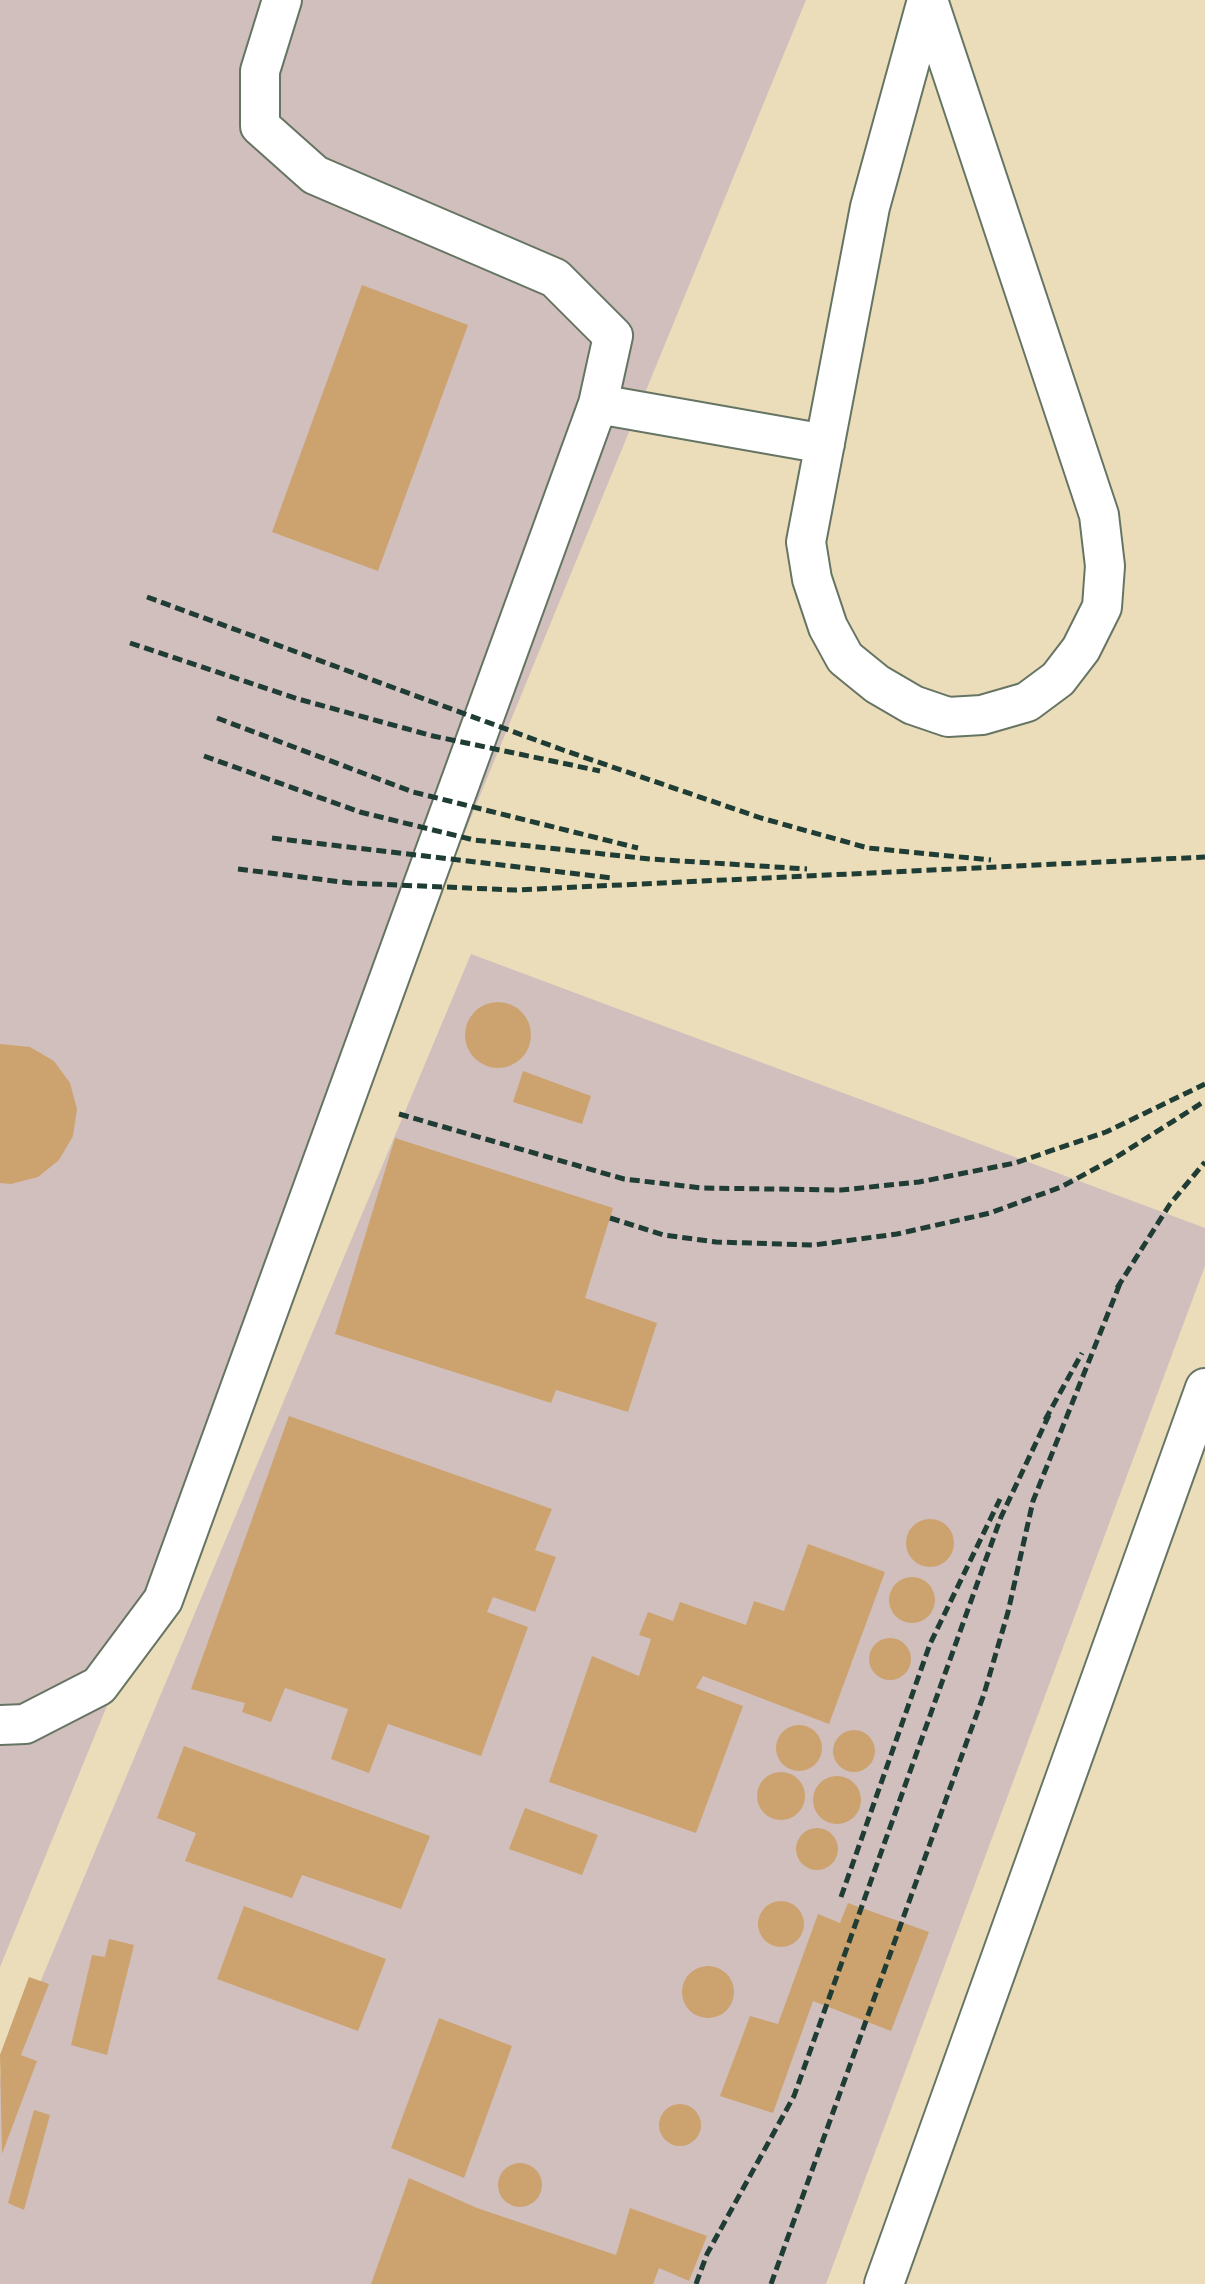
<!DOCTYPE html>
<style>
body{margin:0}
canvas{display:block;background:#ebddba}
</style>
<canvas width="1205" height="2284"></canvas>
<script>
const context = document.querySelector('canvas').getContext('2d');
context.lineJoin = 'round';
function fill(path, color) { context.fillStyle = color; context.fill(path, 'evenodd'); }
const toPath = rows => new Path2D(rows.map(r => 'M' + r).join(''));
function stroke(path, color, width, dash) { context.strokeStyle = color; context.lineWidth = width; context.lineCap = dash ? 'butt' : 'round'; context.setLineDash(dash || []); context.stroke(path); }
fill(toPath([
 [0,0,806,0,0,1967],
 [471,954,1205,1228,1205,1266,826,2284,0,2284,0,2078]
]), '#d1bfbd');
fill(toPath([
 [362,285,468,325,378,571,272,532],
 '465 1035a33 33 0 1 1 66 0a33 33 0 1 1-66 0Z',
 [0,1044,30,1047,54,1061,70,1083,77,1109,73,1136,59,1160,38,1177,11,1184,0,1183],
 [523,1071,591,1096,582,1124,513,1102],
 [395,1138,613,1208,585,1298,657,1323,628,1412,556,1390,551,1403,335,1334],
 [289,1416,552,1509,535,1550,556,1557,535,1612,493,1597,487,1612,528,1627,481,1756,388,1724,369,1773,331,1759,348,1709,285,1688,271,1722,242,1712,245,1703,191,1689],
 '906 1543a24 24 0 1 1 48 0a24 24 0 1 1-48 0Z',
 [808,1544,885,1572,829,1724,703,1676,696,1688,743,1706,696,1833,549,1782,592,1656,639,1676,651,1639,639,1635,648,1612,673,1621,680,1602,746,1625,754,1601,784,1611],
 '889 1600a23 23 0 1 1 46 0a23 23 0 1 1-46 0Z',
 '869 1659a21 21 0 1 1 42 0a21 21 0 1 1-42 0Z',
 '776 1748a23 23 0 1 1 46 0a23 23 0 1 1-46 0Z',
 '833 1751a21 21 0 1 1 42 0a21 21 0 1 1-42 0Z',
 [184,1746,430,1836,401,1909,302,1875,292,1898,185,1861,196,1833,157,1818],
 '757 1796a24 24 0 1 1 48 0a24 24 0 1 1-48 0Z',
 '813 1800a24 24 0 1 1 48 0a24 24 0 1 1-48 0Z',
 [525,1808,598,1835,582,1875,509,1849],
 '796 1849a21 21 0 1 1 42 0a21 21 0 1 1-42 0Z',
 '758 1924a23 23 0 1 1 46 0a23 23 0 1 1-46 0Z',
 [848,1903,929,1932,891,2031,813,2001,773,2113,720,2096,750,2016,778,2024,818,1914,840,1923],
 [244,1906,386,1959,358,2031,217,1979],
 [109,1939,134,1945,107,2055,71,2045,92,1955,105,1957],
 '682 1992a26 26 0 1 1 52 0a26 26 0 1 1-52 0Z',
 [29,1977,49,1984,21,2055,37,2061,2,2154,0,2055],
 [439,2018,512,2046,464,2178,391,2148],
 '659 2125a21 21 0 1 1 42 0a21 21 0 1 1-42 0Z',
 [34,2110,50,2115,24,2210,8,2203],
 '498 2185a22 22 0 1 1 44 0a22 22 0 1 1-44 0Z',
 [409,2178,477,2208,616,2255,630,2208,707,2236,689,2281,659,2268,653,2284,371,2284]
]), '#cca36f');
const minor = toPath([
 [927,0,870,207,806,542,812,579,828,627,845,658,877,684,913,705,948,717,982,715,1027,702,1058,679,1081,649,1102,607,1105,566,1099,515,928,0],
 [598,404,825,444],
 [0,1725,25,1724,99,1686,163,1600,598,404,613,336,555,278,315,175,260,126,260,71,282,0],
 [884,2284,1205,1388]
]);
stroke(minor, '#667563', 42);
stroke(minor, '#fff', 38);
stroke(toPath([
 [147,597,563,750,761,818,868,848,991,860],
 [130,643,298,699,433,736,600,771],
 [217,718,413,792,638,848],
 [204,756,360,812,474,840,650,859,807,869],
 [272,838,612,878],
 [238,869,350,883,515,890,1205,857],
 [399,1114,624,1179,702,1188,841,1190,919,1182,1015,1163,1106,1132,1205,1084],
 [610,1218,664,1235,716,1242,814,1245,897,1234,990,1213,1061,1187,1115,1158,1205,1101],
 [1117,1288,1170,1204,1205,1162],
 [1045,1420,1082,1353],
 [841,1897,930,1644,1000,1499],
 [696,2284,707,2254,794,2096,1001,1517,1050,1413],
 [771,2284,984,1694,1008,1612,1033,1501,1121,1281]
]), '#1f3d34', 5, [10, 5]);
</script>
